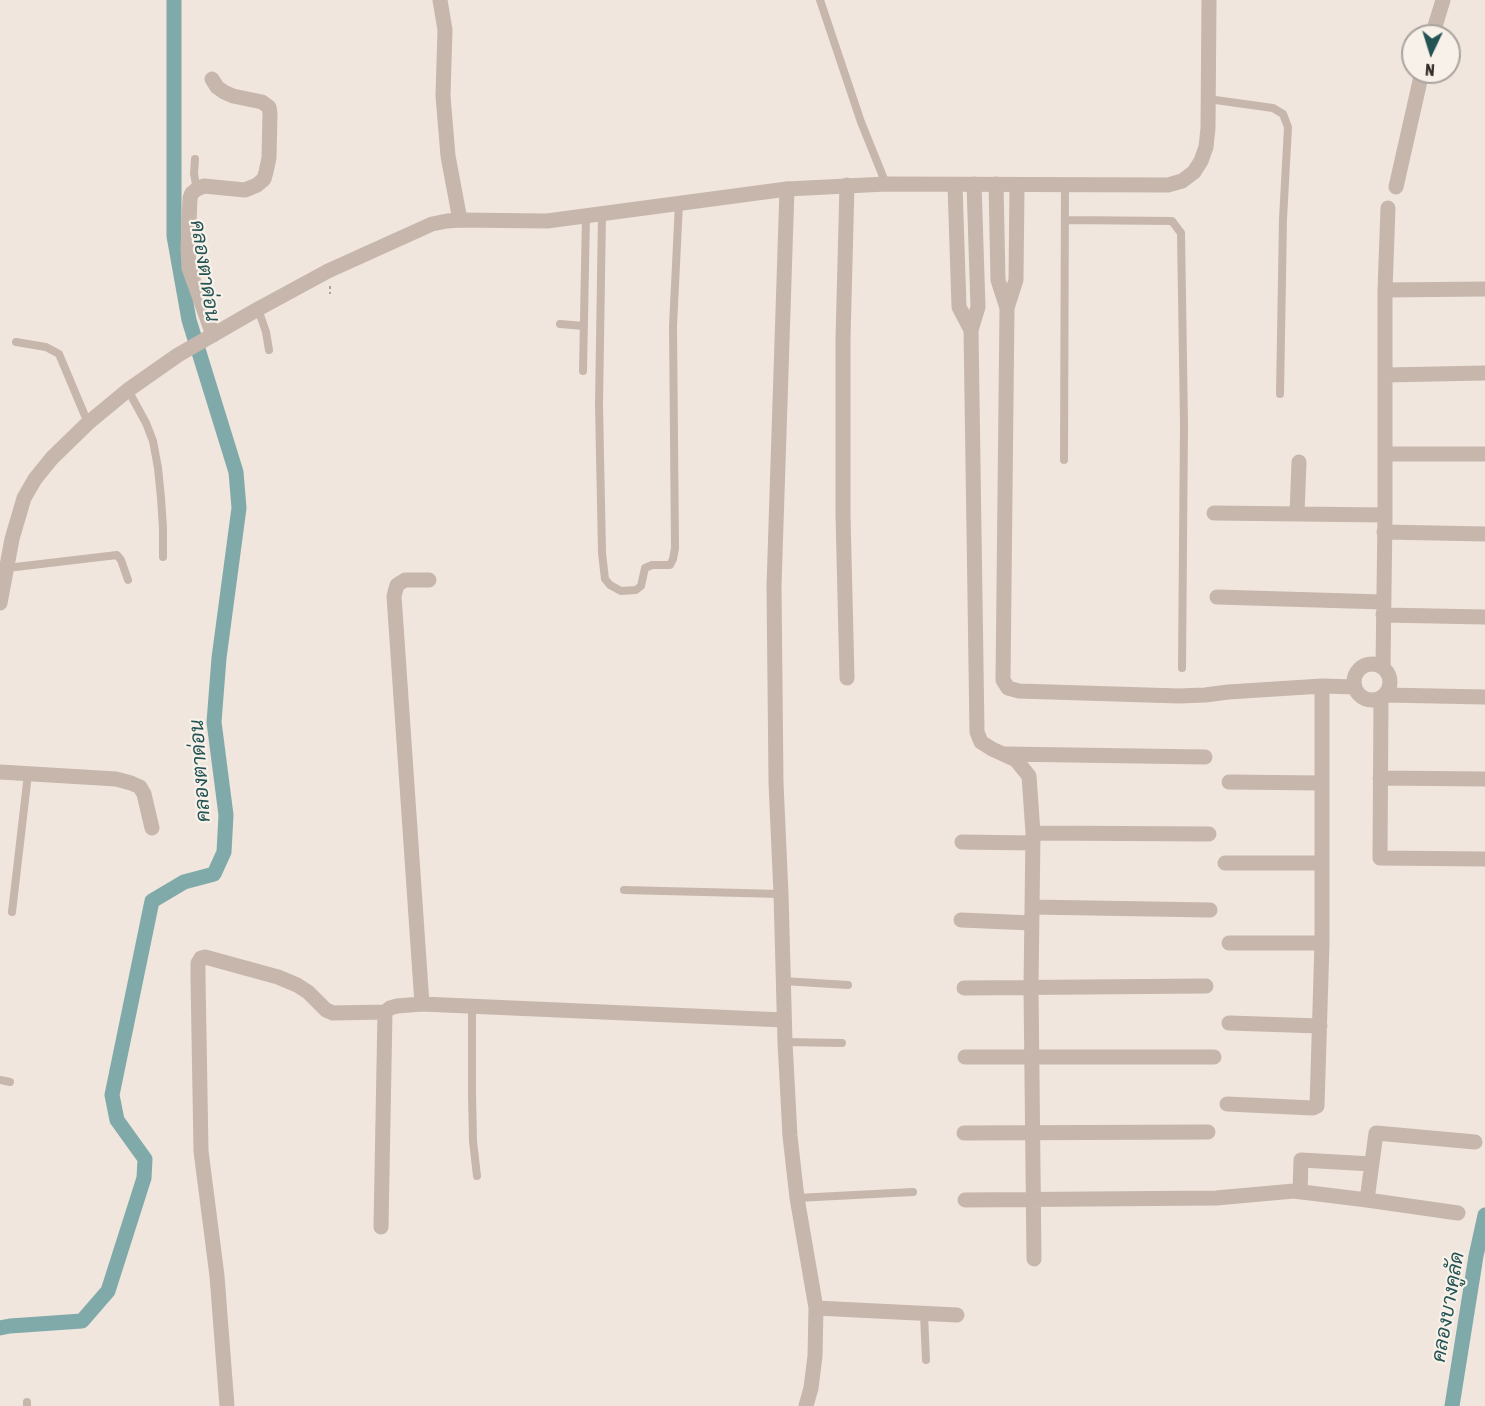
<!DOCTYPE html>
<meta charset="utf-8">
<style>
body{margin:0}
#map{position:relative;width:1485px;height:1406px;overflow:hidden;background:#f0e6de;font-family:"Asap Condensed",sans-serif}
canvas{display:block}
.north{position:absolute;left:1401px;top:24px;width:60px;height:60px;box-sizing:border-box;background:#f8f1ea;border:2px solid #aaa29d;border-radius:50%;rotate:184deg;font-size:16px;font-weight:700;line-height:24px;text-align:center;color:#362c2a}
.north::after{content:'';display:block;margin:auto;width:21px;height:27px;background:#235353;clip-path:polygon(50% 0,100% 100%,50% 72%,0 100%)}
</style>
<div id="map">
<canvas width="1485" height="1406"></canvas>
<div class="north">N</div>
</div>
<script>
const context = document.querySelector('canvas').getContext('2d');
context.lineJoin = 'round';
const toPath = rows => new Path2D(rows.map(r => 'M' + r).join(''));
function stroke(path, color, width, dash) { context.strokeStyle = color; context.lineWidth = width; context.lineCap = dash ? 'butt' : 'round'; context.setLineDash(dash || []); context.stroke(path); }
function label(font, color, halo, rows, align = 'center') {
  context.font = font + ' "Asap Condensed",Sarabun,sans-serif'; context.lineWidth = 4.5; context.setLineDash([]); context.textBaseline = 'middle'; context.strokeStyle = halo; context.fillStyle = color; for (const [text, x, y, turn = 0] of rows) {
    context.save(); context.translate(x, y); context.rotate((+turn || 0) * Math.PI / 180); context.textAlign = isNaN(turn) ? turn : align; if (halo) context.strokeText(text, 0, 0); context.fillText(text, 0, 0); context.restore();
  }
}
stroke(toPath([
 [0,1328,10,1326,82,1321,108,1291,144,1178,145,1159,117,1120,112,1095,152,901,184,882,214,874,224,852,226,815,214,722,219,658,239,508,236,472,189,320,174,236,174,0],
 [1452,1406,1476,1256,1485,1215]
]), '#80aaa9', 15);
stroke(toPath([
 [330,286,330,294]
]), '#b3a095', 2, [3, 3]);
stroke(toPath([
 [820,0,861,122,886,184],
 [1208,99,1273,108,1283,114,1288,127,1283,219,1280,394],
 [195,159,194,174,197,189],
 [602,214,599,405,602,553,605,579,610,585,621,591,636,590,641,586,645,568,652,565,670,565,673,559,675,548,673,326,679,203],
 [1065,220,1172,221,1181,233,1184,424,1182,668],
 [258,309,266,332,269,350],
 [560,324,584,326],
 [16,342,46,347,59,354,88,423],
 [583,371,586,216],
 [128,390,146,423,153,441,158,468,161,498,163,528,163,557],
 [1064,460,1065,184],
 [7,568,117,555,121,560,128,580],
 [624,890,781,894],
 [12,912,28,774],
 [783,981,848,985],
 [472,1007,472,1094,473,1141,477,1176],
 [785,1042,842,1043],
 [0,1080,10,1082],
 [797,1198,913,1192],
 [924,1314,926,1360],
 [27,1406,27,1402]
]), '#c7b6ab', 8);
stroke(toPath([
 [440,0,445,30,443,96,448,156,460,220],
 [1432,36,1443,0],
 [212,79,217,87,224,92,233,96,262,102,269,107,270,114,269,158,266,172,264,179,257,185,245,190,204,186,197,189,192,193,190,198,188,249,189,268,213,335],
 [996,184,998,280,1007,308,1016,280,1017,185],
 [847,185,843,339,843,515,847,678],
 [955,185,959,307,971,330,978,307,974,184],
 [1396,187,1422,72],
 [787,189,774,586,776,783,781,894,785,1042,790,1136,797,1198,816,1308,815,1356,811,1388,806,1406],
 [1385,290,1485,289],
 [1007,308,1003,680,1008,688,1019,691,1179,696,1205,695,1228,692,1322,686,1355,687],
 [971,330,977,732,981,742,992,749,1016,760,1029,776,1033,833,1031,987,1034,1259],
 [1385,375,1485,373],
 [1385,454,1485,454],
 [1214,513,1385,515],
 [1297,514,1299,462],
 [1384,532,1485,534],
 [1217,597,1383,602],
 [1383,615,1485,617],
 '1354 682a18 18 0 1 1 36 0a18 18 0 1 1-36 0Z',
 [1383,667,1385,515,1385,290,1388,208],
 [1385,695,1485,697],
 [1381,698,1380,858,1485,859],
 [1005,754,1205,757],
 [0,772,116,779,131,783,140,787,144,794,152,828],
 [1380,778,1485,779],
 [1229,782,1322,783],
 [1033,833,1209,834],
 [962,842,1033,843],
 [1225,863,1321,863],
 [1032,907,1210,910],
 [961,920,1032,923],
 [1229,943,1322,943],
 [964,988,1206,986],
 [422,1004,394,596,397,585,405,580,429,580],
 [1229,1023,1320,1026],
 [965,1057,1214,1057],
 [1227,1104,1313,1108,1317,1106,1322,943,1322,686],
 [964,1133,1208,1132],
 [1300,1192,1301,1160,1372,1164],
 [965,1200,1216,1198,1294,1191,1367,1200,1458,1213],
 [1367,1200,1376,1133,1475,1142],
 [381,1227,385,1012],
 [816,1308,957,1315],
 [227,1406,217,1276,201,1151,198,977,198,963,201,958,205,957,278,977,297,985,308,992,326,1010,333,1013,385,1012,390,1008,397,1006,422,1004,784,1020]
]), '#c7b6ab', 15);
stroke(toPath([
 [0,603,12,539,24,498,35,479,52,458,88,423,128,390,178,355,258,309,328,271,432,224,447,221,460,220,547,221,787,189,886,184,1168,185,1182,181,1194,172,1201,161,1206,147,1208,128,1209,0]
]), '#c7b6ab', 15);
label('italic 20px', '#235353', '#f8f1ea', [
 ["คลองตาด่อน",205,271,81],
 ["คลองตาด่อน",200,771,-94],
 ["คลองบางคูลัด",1448,1307,-80]
]);
</script>
